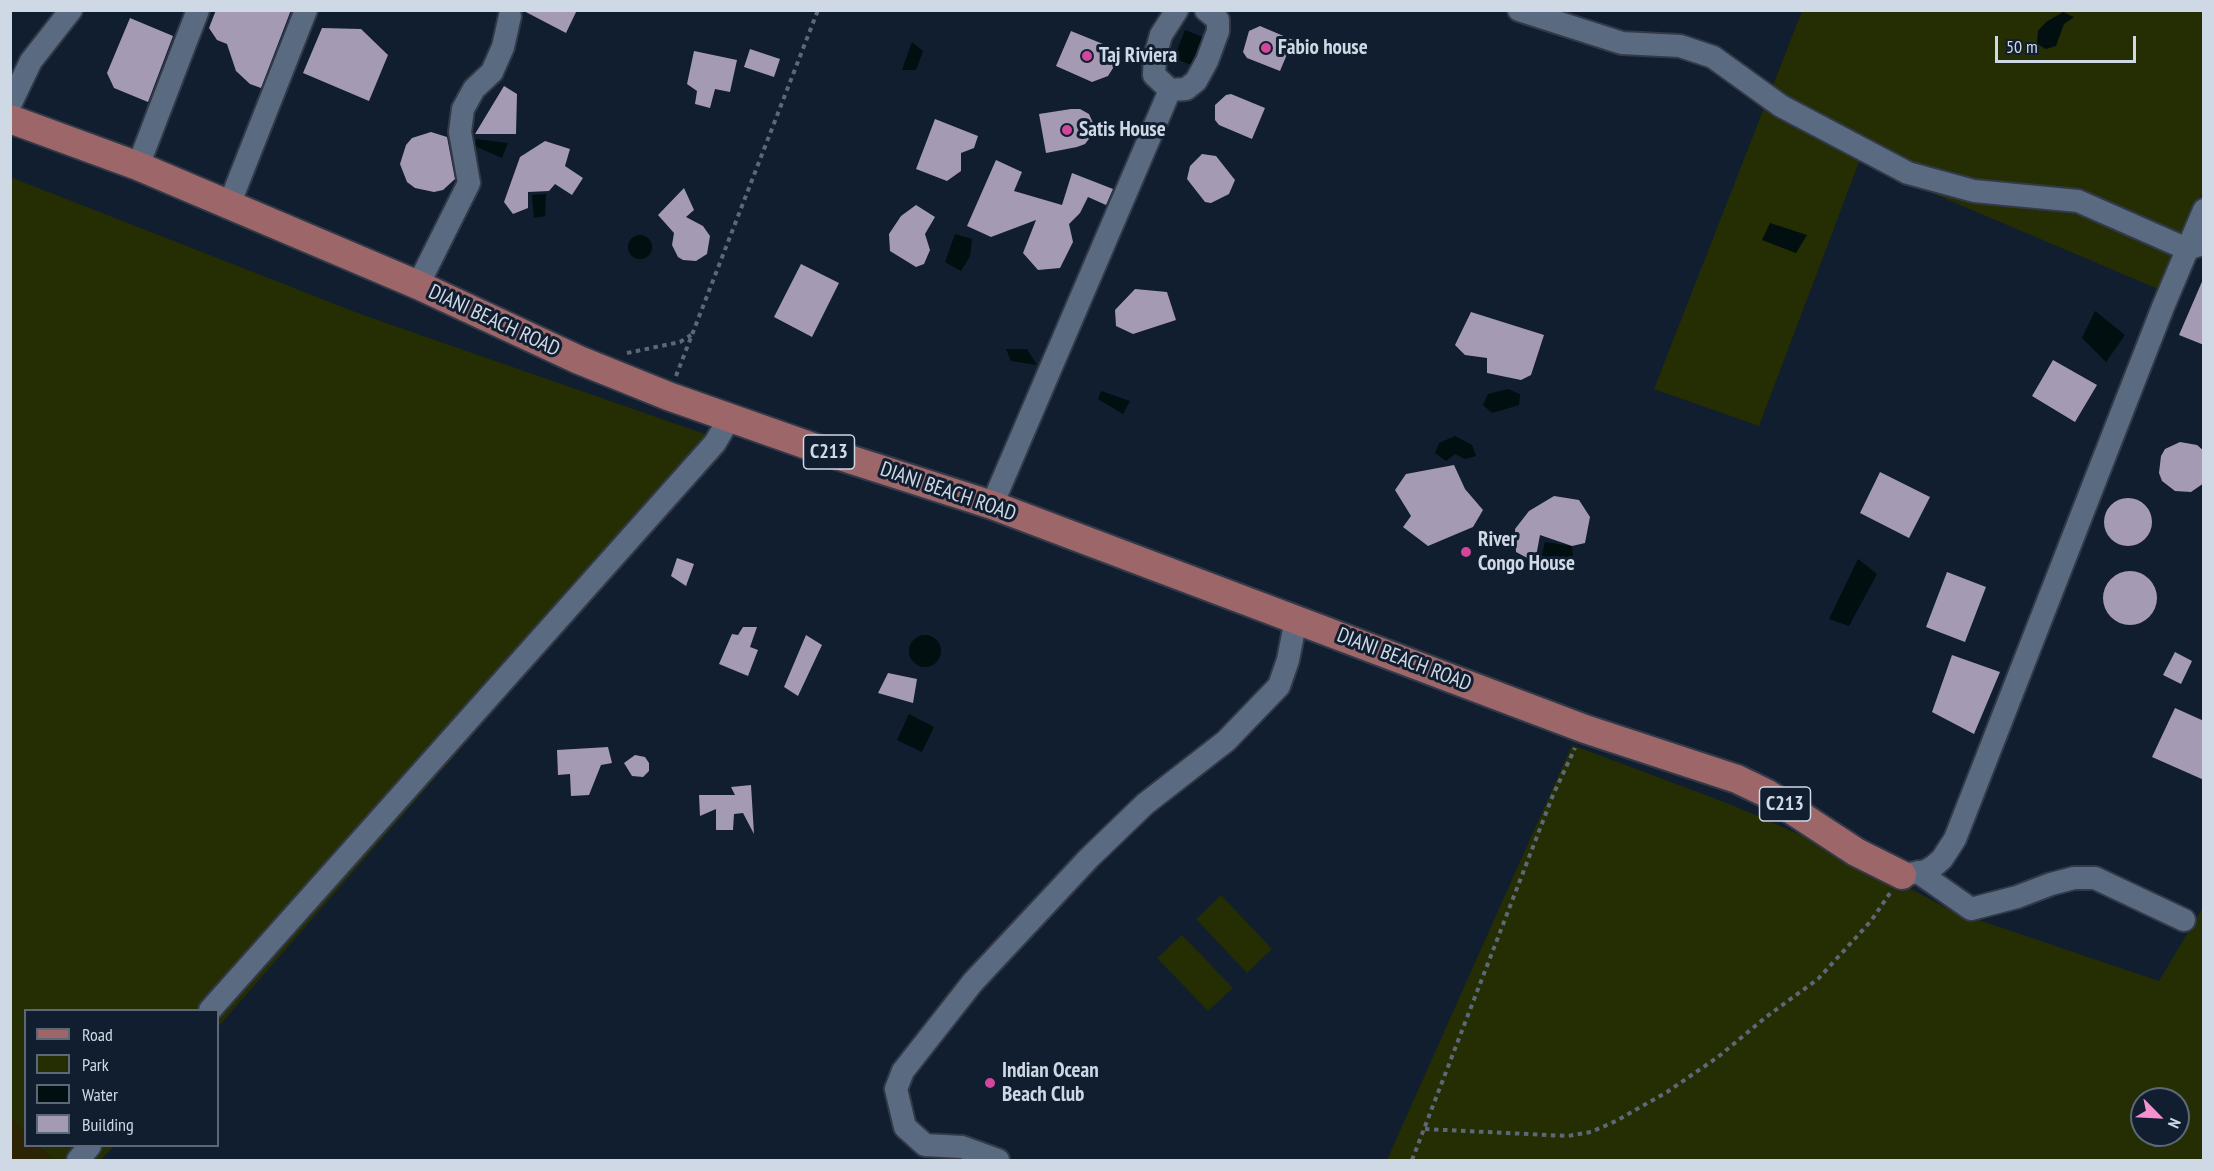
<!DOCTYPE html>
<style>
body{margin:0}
#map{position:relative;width:2214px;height:1171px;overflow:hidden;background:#101e30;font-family:"PT Sans Narrow",sans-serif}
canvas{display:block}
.frame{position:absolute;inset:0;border:12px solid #cfd8e5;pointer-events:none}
.legend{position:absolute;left:24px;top:1009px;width:195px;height:138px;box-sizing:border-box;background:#101e30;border:2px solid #5c6878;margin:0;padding:8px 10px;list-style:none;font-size:18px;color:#cfd8e5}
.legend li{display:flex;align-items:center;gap:12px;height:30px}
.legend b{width:30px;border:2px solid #5c6878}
.north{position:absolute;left:2130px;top:1087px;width:60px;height:60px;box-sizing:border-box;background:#101e30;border:2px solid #5c6878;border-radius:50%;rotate:114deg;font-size:16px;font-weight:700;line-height:24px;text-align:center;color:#cfd8e5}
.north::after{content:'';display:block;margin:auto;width:21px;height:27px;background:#f690d1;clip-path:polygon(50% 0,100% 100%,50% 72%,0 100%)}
.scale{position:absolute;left:1995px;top:36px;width:141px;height:27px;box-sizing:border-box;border:3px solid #cfd8e5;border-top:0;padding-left:8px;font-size:18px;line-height:21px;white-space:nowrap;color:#cfd8e5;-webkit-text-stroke:4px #101e30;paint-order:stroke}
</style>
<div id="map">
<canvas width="2214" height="1171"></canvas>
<div class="frame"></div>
<ul class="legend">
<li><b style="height:8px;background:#9d6668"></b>Road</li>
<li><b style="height:16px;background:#252d03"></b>Park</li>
<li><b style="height:16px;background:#010f10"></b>Water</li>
<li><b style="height:16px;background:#a59ab4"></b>Building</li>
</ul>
<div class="north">N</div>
<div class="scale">50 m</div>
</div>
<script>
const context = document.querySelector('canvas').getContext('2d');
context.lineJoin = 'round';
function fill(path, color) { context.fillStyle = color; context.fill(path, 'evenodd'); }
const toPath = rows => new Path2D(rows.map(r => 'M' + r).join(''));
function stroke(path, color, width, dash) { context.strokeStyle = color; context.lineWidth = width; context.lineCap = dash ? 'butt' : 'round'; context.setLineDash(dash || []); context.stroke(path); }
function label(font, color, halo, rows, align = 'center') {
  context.font = font + ' "PT Sans Narrow",sans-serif'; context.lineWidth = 6; context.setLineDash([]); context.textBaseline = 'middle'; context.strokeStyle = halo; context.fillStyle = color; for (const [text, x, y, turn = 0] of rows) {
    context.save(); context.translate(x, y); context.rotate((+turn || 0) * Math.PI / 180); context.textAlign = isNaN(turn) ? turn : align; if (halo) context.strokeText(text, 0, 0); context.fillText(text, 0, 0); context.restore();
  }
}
fill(toPath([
 [1802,11,2203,11,2203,192,2165,292,1859,162,1759,426,1654,389],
 [10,177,363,315,728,442,218,1027,218,1010,26,1010,25,1132,10,1117],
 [1572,745,1732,805,1847,855,1952,911,2159,981,2203,907,2203,1160,1387,1160],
 [2142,1099,2178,1099,2178,1135,2142,1135],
 [1221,895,1272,949,1247,973,1196,919],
 [1182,935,1233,988,1208,1011,1157,958],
 [39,1146,114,1146,101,1160,54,1160]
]), '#252d03');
fill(toPath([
 [10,1117,25,1132,26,1146,39,1146,54,1160,11,1160]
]), '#2c2403');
fill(toPath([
 [2063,12,2074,17,2064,24,2056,46,2046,49,2037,44,2038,31,2046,22],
 [1185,30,1203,37,1191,65,1174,58],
 [912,42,923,51,916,70,902,70],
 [476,139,508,143,502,158,475,146],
 [546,194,545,216,534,218,532,195],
 [1770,223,1807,235,1796,253,1762,240],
 [955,234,972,239,970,256,961,271,945,262],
 '628 247a12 12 0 1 1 24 0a12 12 0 1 1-24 0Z',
 [2095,311,2125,335,2106,362,2082,338],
 [1006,349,1027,349,1037,365,1011,361],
 [1508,389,1520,394,1519,405,1492,413,1483,405,1488,394],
 [1101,391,1130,401,1123,414,1098,399],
 [1455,436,1472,445,1476,456,1465,459,1455,454,1446,461,1435,453,1439,443],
 [1545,542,1572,546,1573,556,1563,564,1549,560,1542,555],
 [1858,559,1877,574,1849,626,1829,619],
 '909 651a16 16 0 1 1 32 0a16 16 0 1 1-32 0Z',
 [909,714,934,727,922,752,897,740]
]), '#010f10');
fill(toPath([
 [216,10,291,10,261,88,250,84,236,71,227,44,217,40,209,28],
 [522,10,577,10,566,33],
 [130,18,173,36,148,102,114,88,107,73],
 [1260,26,1293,40,1280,71,1247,58,1243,52,1249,31],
 [322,28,361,29,388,55,369,101,303,73],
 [1071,31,1103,44,1113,53,1115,65,1108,76,1092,82,1056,66],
 [750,49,780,59,774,77,744,67],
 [694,51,737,60,730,92,715,89,710,108,695,104,697,91,687,84],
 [504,86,517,94,516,134,475,134],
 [1231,94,1265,108,1252,139,1219,125,1215,120,1215,105,1226,95],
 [1071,109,1080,109,1089,114,1094,125,1092,135,1085,144,1077,147,1046,153,1039,114],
 [935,119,978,136,974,148,961,153,961,171,947,181,916,169],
 [431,132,447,137,455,179,443,190,434,192,415,188,407,182,400,164,406,145,412,138],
 [545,141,570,149,565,166,583,178,572,195,555,184,549,191,528,192,528,208,513,214,504,202,520,157],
 [1202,154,1216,156,1235,180,1229,194,1211,203,1205,202,1187,179,1190,166],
 [996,160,1022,172,1014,191,1062,205,1072,173,1113,189,1106,205,1088,197,1080,213,1069,224,1073,242,1060,268,1038,270,1023,253,1036,220,991,237,967,226],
 [684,188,694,210,686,217,703,226,710,236,707,254,696,261,683,260,678,257,672,245,674,233,658,215],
 [916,205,935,217,925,234,930,250,924,264,916,267,890,251,889,234,901,216],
 [801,264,839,283,812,337,774,317],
 [2204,277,2204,345,2179,335],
 [1135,289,1167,292,1176,320,1133,334,1116,326,1115,310],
 [1471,312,1544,335,1531,375,1521,380,1487,373,1487,358,1465,355,1455,345],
 [2053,360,2097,385,2075,422,2032,396],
 [2180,442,2197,445,2204,451,2204,483,2191,492,2175,491,2162,481,2159,473,2161,456,2165,449],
 [1454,465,1465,489,1483,510,1473,527,1428,546,1403,527,1411,516,1395,490,1406,474],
 [1880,472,1930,497,1909,538,1860,513],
 [1554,496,1579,500,1590,517,1585,543,1572,546,1540,535,1535,562,1516,552,1515,529,1529,511],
 '2104 522a24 24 0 1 1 48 0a24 24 0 1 1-48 0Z',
 [677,558,694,564,686,586,671,576],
 '2103 598a27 27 0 1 1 54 0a27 27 0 1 1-54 0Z',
 [1947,572,1986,587,1965,642,1926,627],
 [743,627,757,627,750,647,758,650,748,676,719,664,732,634,738,635],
 [806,635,822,645,798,696,784,687],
 [2175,652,2192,661,2181,684,2163,675],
 [1952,655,2000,672,1974,734,1932,712],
 [888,673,917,679,913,703,878,693],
 [2175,708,2204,721,2204,780,2152,757],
 [608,747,612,763,601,765,589,795,571,796,570,774,558,775,557,750],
 [635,755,645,757,649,763,649,771,643,777,632,776,624,763],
 [751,785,754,834,743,813,734,814,733,830,716,830,716,809,700,816,699,795,735,795,731,787]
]), '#a59ab4');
const minor = toPath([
 [1177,10,1161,35,1155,56,1154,75,1170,90,1186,89,1196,81,1207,61,1218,31,1218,20,1206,10],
 [1519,10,1622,43,1680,46,1713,57,1781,106,1908,173,1974,191,2078,201,2187,249,2199,245],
 [10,105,31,61,71,10],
 [138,166,198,10],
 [229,205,306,10],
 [418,285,469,183,460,132,463,109,474,89,492,72,503,47,510,16],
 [992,505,1170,90],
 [1918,872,1971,909,2017,897,2051,884,2074,878,2095,878,2184,920],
 [1902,875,1926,871,1934,866,1942,859,1955,839,2163,307,2204,210],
 [210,1010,715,443,729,419],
 [78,1160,90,1146],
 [998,1160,962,1147,925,1145,905,1127,896,1089,903,1071,973,982,1089,858,1145,804,1226,741,1279,686,1288,660,1296,619]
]);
const major = toPath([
 [10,119,138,166,418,285,579,360,668,396,824,451,992,505,1585,729,1737,779,1766,793,1856,852,1902,875]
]);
stroke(minor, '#323948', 26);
stroke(major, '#323948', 32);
stroke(toPath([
 [627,353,680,342,691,335],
 [676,376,818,10],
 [1425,1129,1568,1136,1591,1132,1616,1121,1667,1092,1718,1057,1766,1017,1818,979,1871,921,1890,893],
 [1412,1160,1553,795,1575,748]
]), '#5c6878', 4, [4.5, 4.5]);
stroke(minor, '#5a6b81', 22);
stroke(major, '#9d6668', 28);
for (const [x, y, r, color] of [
 [1266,48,6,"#d1479c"],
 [1087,56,6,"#d1479c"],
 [1067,130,6,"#d1479c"],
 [1466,552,6,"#d1479c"],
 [990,1083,6,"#d1479c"]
]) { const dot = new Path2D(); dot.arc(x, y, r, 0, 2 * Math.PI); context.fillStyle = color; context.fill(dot); stroke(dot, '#101e30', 2); }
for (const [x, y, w] of [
 [829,452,51],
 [1785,804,51]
]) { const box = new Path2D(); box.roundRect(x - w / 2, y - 17, w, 34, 4.5); context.fillStyle = '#101e30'; context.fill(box); stroke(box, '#cfd8e5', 1.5); }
label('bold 20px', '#cfd8e5', null, [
 ["C213",829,452],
 ["C213",1785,804]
]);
label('bold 21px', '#cfd8e5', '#101e30', [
 ["Fabio house",1278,48],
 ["Taj Riviera",1099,56],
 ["Satis House",1079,130],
 ["River",1478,540],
 ["Congo House",1478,564],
 ["Indian Ocean",1002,1071],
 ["Beach Club",1002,1095]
], 'left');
label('21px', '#cfd8e5', '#101e30', [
 ["DIANI BEACH ROAD",494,321,25],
 ["DIANI BEACH ROAD",948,492,19],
 ["DIANI BEACH ROAD",1404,660,21]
]);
</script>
